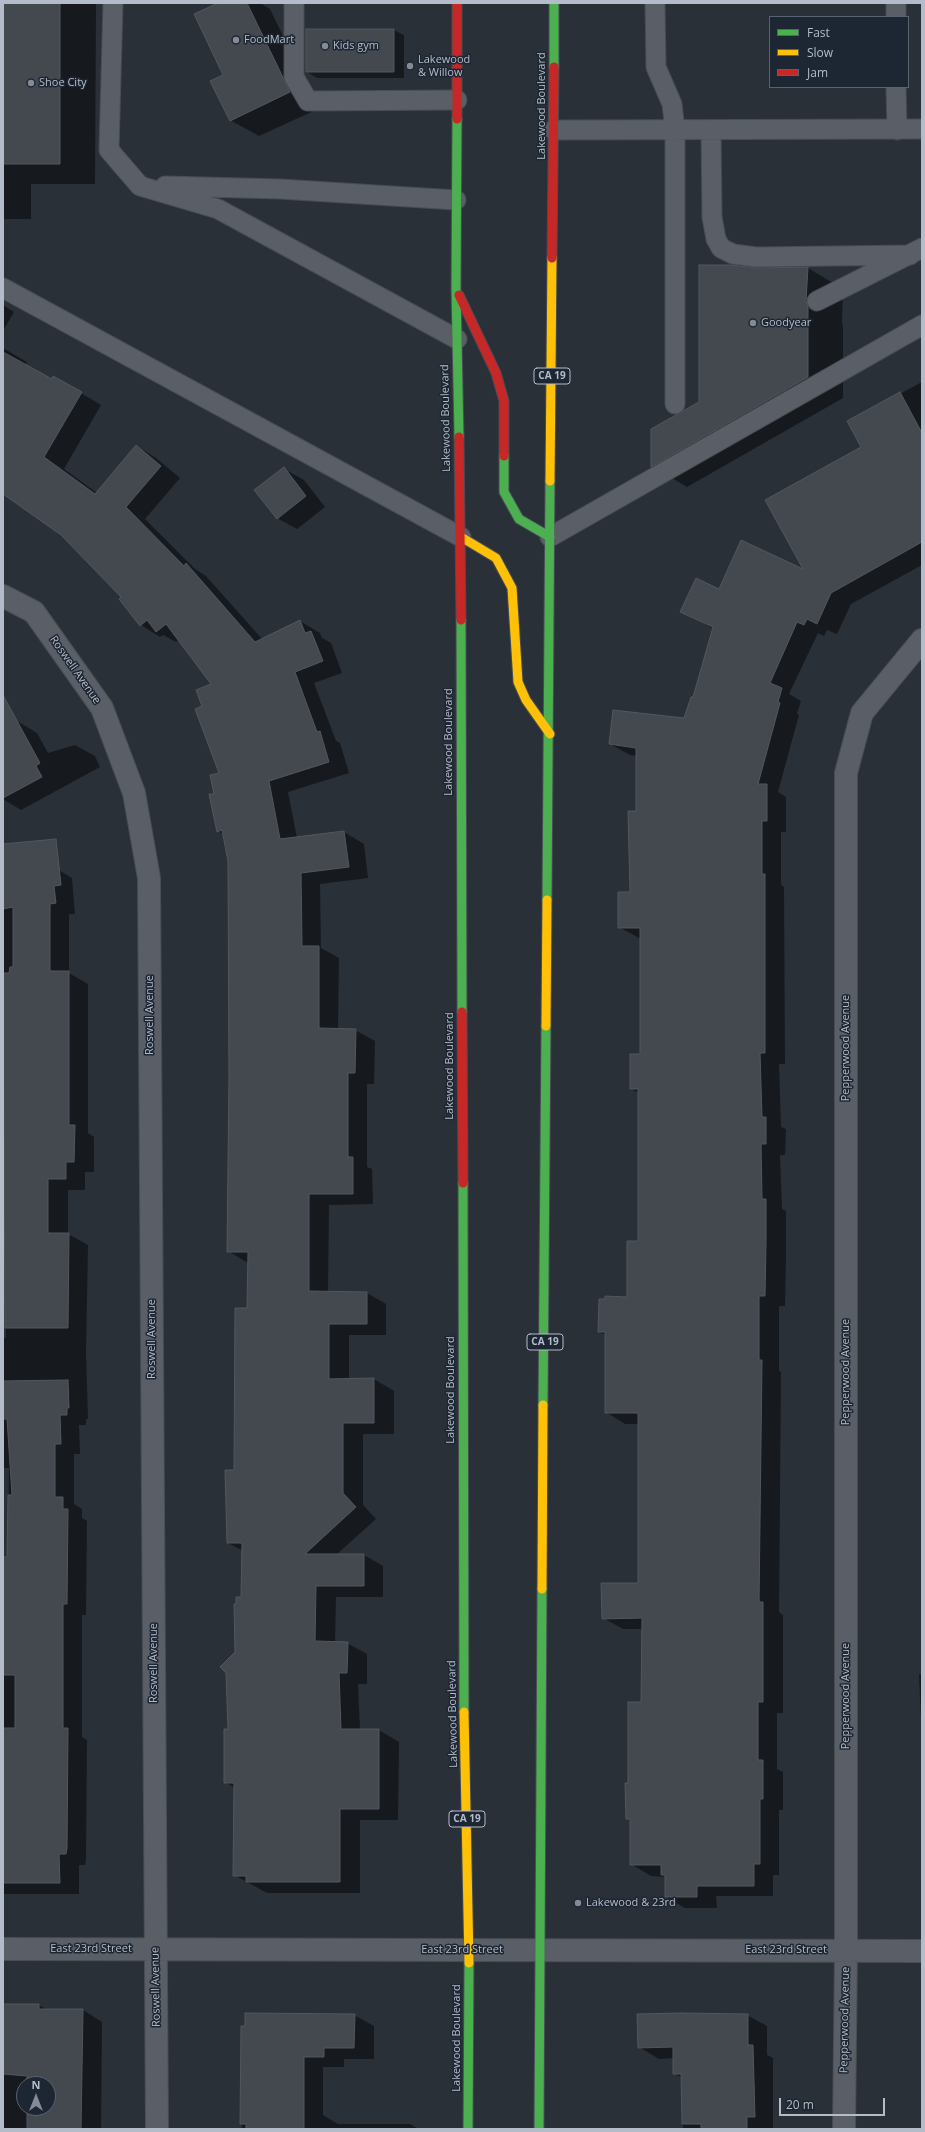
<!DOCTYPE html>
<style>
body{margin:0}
#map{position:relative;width:925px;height:2132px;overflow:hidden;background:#2a3038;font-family:"Open Sans",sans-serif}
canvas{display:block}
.frame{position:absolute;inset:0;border:4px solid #b4bcc9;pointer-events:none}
.legend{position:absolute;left:769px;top:16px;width:140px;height:72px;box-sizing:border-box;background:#1d2633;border:1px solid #59626f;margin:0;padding:5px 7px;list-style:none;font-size:12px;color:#b4bcc9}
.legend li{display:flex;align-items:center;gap:8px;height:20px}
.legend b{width:20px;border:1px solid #59626f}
.north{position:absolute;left:16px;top:2076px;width:40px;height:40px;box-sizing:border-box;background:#1d2633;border:1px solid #59626f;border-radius:50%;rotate:0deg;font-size:11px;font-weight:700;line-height:16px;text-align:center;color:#b4bcc9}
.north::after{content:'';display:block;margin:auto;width:14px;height:18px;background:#848b96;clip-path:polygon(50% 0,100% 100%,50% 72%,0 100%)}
.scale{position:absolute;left:779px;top:2098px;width:106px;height:18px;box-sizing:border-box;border:2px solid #b4bcc9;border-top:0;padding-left:5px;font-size:12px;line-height:14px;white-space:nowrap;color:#b4bcc9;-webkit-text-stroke:3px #1d2633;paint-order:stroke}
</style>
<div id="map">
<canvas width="925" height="2132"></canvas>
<div class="frame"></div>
<ul class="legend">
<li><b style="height:5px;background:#4caf50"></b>Fast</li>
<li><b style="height:5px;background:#ffc107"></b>Slow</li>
<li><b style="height:5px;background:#c62828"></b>Jam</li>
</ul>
<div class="north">N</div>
<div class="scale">20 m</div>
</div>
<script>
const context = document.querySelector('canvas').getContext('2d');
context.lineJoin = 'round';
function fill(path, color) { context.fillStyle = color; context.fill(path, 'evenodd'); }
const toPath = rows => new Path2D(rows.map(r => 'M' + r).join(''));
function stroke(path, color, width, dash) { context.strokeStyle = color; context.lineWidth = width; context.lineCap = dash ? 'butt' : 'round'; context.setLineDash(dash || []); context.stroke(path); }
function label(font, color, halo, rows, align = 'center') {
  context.font = font + ' "Open Sans",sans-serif'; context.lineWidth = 3; context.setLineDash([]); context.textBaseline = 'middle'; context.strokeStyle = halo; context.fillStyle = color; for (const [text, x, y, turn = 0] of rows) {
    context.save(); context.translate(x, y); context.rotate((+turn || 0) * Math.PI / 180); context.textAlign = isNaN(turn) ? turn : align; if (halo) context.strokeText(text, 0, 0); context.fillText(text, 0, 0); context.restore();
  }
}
fill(toPath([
 [3,3,96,3,95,184,31,184,31,219,3,219],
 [220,3,260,3,270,9,318,109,259,136,230,120,224,76],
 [394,30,404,35,404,78,317,78,307,72],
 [808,268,843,289,842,322,843,328,843,398,687,487,652,466],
 [3,305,14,312,3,331],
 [3,348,27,362,25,366,52,380,54,377,101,405,64,469,97,493,137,446,156,458,180,478,145,519,195,569,206,576,262,639,300,621,320,633,322,638,331,643,342,673,314,683,336,741,340,743,349,773,288,792,297,838,344,832,364,844,368,878,320,884,321,948,339,958,338,1029,355,1030,375,1041,374,1084,367,1084,367,1167,372,1169,373,1204,329,1205,328,1293,367,1293,386,1304,386,1335,349,1335,349,1379,374,1379,394,1391,394,1434,363,1434,363,1505,376,1519,336,1555,364,1555,383,1566,383,1597,336,1597,335,1642,347,1643,367,1654,367,1684,358,1684,360,1730,379,1730,399,1742,398,1820,360,1820,360,1893,267,1893,234,1875,235,1788,225,1782,236,1653,237,1605,242,1598,243,1551,228,1543,235,1471,248,1309,248,1263,228,1251,230,1079,229,861,223,834,218,831,215,795,221,774,204,707,213,685,179,640,176,642,163,635,160,637,141,625,122,597,61,535,3,486],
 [922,382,922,565,851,604,837,634,827,630,824,636,818,633,789,694,801,701,797,714,799,715,778,792,786,797,786,832,781,832,781,885,784,887,785,1064,779,1064,781,1127,786,1129,785,1155,780,1155,782,1209,786,1211,786,1255,785,1306,779,1306,779,1371,781,1372,779,1612,783,1615,783,1713,777,1713,777,1769,783,1772,783,1810,779,1810,779,1875,773,1875,773,1896,716,1896,717,1908,685,1908,666,1897,666,1877,651,1876,631,1864,631,1821,627,1818,629,1784,642,1703,643,1629,623,1629,603,1618,639,1584,639,1424,625,1424,606,1412,606,1335,599,1332,628,1298,639,1242,639,1093,631,1089,641,1055,641,939,619,927,631,893,637,812,637,756,630,755,610,744,685,719,694,698,714,629,681,611,720,590,805,571,862,448,848,422],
 [284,469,304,480,325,507,297,529,277,518],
 [17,721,37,733,48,753,75,745,95,756,100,767,21,810,3,799,3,729],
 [3,845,52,866,72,878,75,914,69,914,69,973,88,984,88,1133,94,1137,94,1172,85,1172,85,1190,68,1190,68,1234,88,1245,86,1353,88,1419,86,1419,86,1425,79,1425,80,1454,74,1454,74,1504,82,1509,82,1518,87,1521,86,1615,82,1615,82,1737,87,1740,86,1859,85,1865,79,1865,79,1894,3,1894,3,1558,8,1558,9,1468,3,1468,3,1338,6,1338,5,1291,3,1291],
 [919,1674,922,1674,922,1745],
 [3,2005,38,2005,49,2010,83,2010,102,2022,101,2129,3,2129],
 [24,2084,48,2084,48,2108,24,2108],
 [354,2015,374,2026,374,2059,344,2059,344,2067,323,2067,323,2115,338,2124,410,2124,419,2129,242,2129,242,2028],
 [747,2015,767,2026,767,2055,773,2058,773,2129,683,2129,682,2078,674,2073,674,2058,659,2059,639,2047]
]), '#0007');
const building = toPath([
 [3,3,60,3,60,164,3,164,3,3],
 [218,3,247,3,290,92,230,121,210,81,223,75,194,14,218,3],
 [306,29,394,29,394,72,306,72,306,29],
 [699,265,732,265,756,268,808,267,806,301,808,307,808,377,651,467,651,429,699,402,699,265],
 [3,352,52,379,53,376,82,392,44,457,95,494,136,445,161,466,126,507,184,566,186,563,255,642,300,620,305,633,311,631,323,661,295,672,317,732,320,731,329,762,269,781,280,839,344,831,349,867,301,873,302,946,319,946,319,1028,356,1029,355,1073,348,1073,348,1157,353,1157,353,1194,309,1194,309,1291,367,1292,367,1324,329,1324,329,1379,374,1378,374,1423,343,1423,343,1493,356,1507,305,1554,364,1554,364,1586,316,1586,315,1641,348,1642,347,1673,339,1673,341,1729,379,1729,379,1809,340,1809,340,1882,246,1882,246,1876,233,1876,234,1783,224,1783,224,1729,228,1729,226,1673,220,1667,235,1652,234,1604,236,1604,236,1597,241,1597,242,1543,227,1543,225,1470,234,1470,235,1308,247,1308,248,1252,227,1252,229,1079,228,861,222,830,217,832,209,794,214,794,210,775,219,773,195,709,202,706,196,690,211,684,166,624,156,632,147,620,140,626,119,599,121,597,61,535,3,494,3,352],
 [900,392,922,433,922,542,831,593,817,624,807,619,804,625,797,622,770,683,782,688,778,702,780,703,758,784,767,784,767,821,762,821,762,874,765,874,765,1053,760,1053,762,1117,766,1117,766,1144,761,1144,762,1199,766,1199,766,1243,765,1296,759,1296,759,1360,762,1360,759,1602,763,1602,763,1702,758,1702,758,1760,763,1760,763,1799,760,1799,760,1864,754,1864,754,1886,697,1886,697,1897,665,1897,665,1875,661,1875,661,1865,630,1865,630,1819,626,1819,625,1783,628,1783,628,1702,641,1702,642,1618,602,1619,601,1583,638,1583,638,1413,605,1413,605,1332,598,1332,599,1299,605,1299,605,1296,627,1297,627,1241,638,1241,638,1089,630,1089,630,1054,640,1054,640,928,618,928,618,892,630,892,628,811,636,811,636,748,609,744,613,710,684,718,691,697,693,697,713,627,680,612,696,578,719,589,741,540,803,569,765,500,861,447,847,421,900,392],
 [284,467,306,496,277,519,254,490,284,467],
 [3,695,40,763,36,766,42,777,3,798,3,695],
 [56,839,61,885,54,886,56,903,50,904,50,971,69,971,69,1125,75,1125,74,1162,66,1162,66,1179,48,1179,48,1233,69,1233,68,1328,5,1328,3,973,9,973,10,967,13,967,13,907,3,909,3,844,56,839],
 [68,1380,69,1408,67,1408,67,1415,60,1415,61,1444,55,1444,55,1497,63,1497,63,1509,68,1509,67,1604,63,1604,63,1728,68,1728,67,1848,66,1854,59,1854,60,1883,3,1883,3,1728,15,1728,15,1675,3,1675,3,1557,7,1557,8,1495,12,1495,7,1419,3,1419,3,1381,68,1380],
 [3,2004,39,2004,39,2009,83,2009,81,2129,27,2129,27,2108,48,2108,48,2084,27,2084,27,2076,3,2074,3,2004],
 [245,2013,355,2014,354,2048,324,2048,324,2057,304,2057,304,2129,246,2129,246,2124,240,2124,241,2026,245,2026,245,2013],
 [681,2013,748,2014,748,2045,753,2045,755,2117,747,2117,747,2129,701,2129,701,2124,682,2124,681,2074,673,2074,673,2047,638,2048,637,2014,681,2013]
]);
fill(building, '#444950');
stroke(building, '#52575f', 1);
const lane = toPath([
 [113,3,109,150,140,186,218,209,457,339],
 [294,3,294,77,308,101,457,100],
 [655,3,656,67,672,104,675,130,675,404],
 [896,3,896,17],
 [896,87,897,130],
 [554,130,922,129],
 [711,130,712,217,716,239,721,248,733,254,756,257,910,255],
 [165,186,280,189,456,200],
 [3,288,461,537],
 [817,301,922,248],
 [550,537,922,325]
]);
const street = toPath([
 [3,596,34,612,102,708,134,793,149,878,157,2129],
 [3,1949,922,1951],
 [844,2129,846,1950,846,773,862,713,922,640]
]);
const fast = toPath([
 [554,67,554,3],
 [457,119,456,289,459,437],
 [504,456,504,492,519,519,550,537],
 [461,620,462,1012],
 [547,900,550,481],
 [463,1183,464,1712],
 [543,1405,546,1026],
 [468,2129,469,1963],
 [539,2129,542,1589]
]);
const slow = toPath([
 [550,481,552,258],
 [461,537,496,558,512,588,518,682,526,700,550,734],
 [546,1026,547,900],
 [542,1589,543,1405],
 [464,1712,469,1963]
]);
const jam = toPath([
 [457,119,457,3],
 [552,258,554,67],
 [459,295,496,373,504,401,504,456],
 [459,437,461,620],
 [462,1012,463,1183]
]);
stroke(lane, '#484c53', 21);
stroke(street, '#484c53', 24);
stroke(fast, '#484c55', 11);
stroke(slow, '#484c55', 11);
stroke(jam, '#484c55', 11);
stroke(lane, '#5a5e66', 19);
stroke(street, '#5a5e66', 22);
stroke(fast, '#4caf50', 9);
stroke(slow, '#ffc107', 9);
stroke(jam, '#c62828', 9);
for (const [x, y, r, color] of [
 [236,40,4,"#848b96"],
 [325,46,4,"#848b96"],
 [410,66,4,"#848b96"],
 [31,83,4,"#848b96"],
 [753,323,4,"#848b96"],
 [578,1903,4,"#848b96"]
]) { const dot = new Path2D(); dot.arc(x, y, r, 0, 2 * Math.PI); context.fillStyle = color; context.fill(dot); stroke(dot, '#1d2633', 1.5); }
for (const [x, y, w] of [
 [552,376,36],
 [545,1342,36],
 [467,1819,36]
]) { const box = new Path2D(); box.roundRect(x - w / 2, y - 8, w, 16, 3); context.fillStyle = '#1d2633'; context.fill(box); stroke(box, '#b4bcc9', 1); }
label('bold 10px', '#b4bcc9', null, [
 ["CA 19",552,376],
 ["CA 19",545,1342],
 ["CA 19",467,1819]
]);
label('11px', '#b4bcc9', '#1d2633', [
 ["FoodMart",244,40],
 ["Kids gym",333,46],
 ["Lakewood",418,60],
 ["& Willow",418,73],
 ["Shoe City",39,83],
 ["Goodyear",761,323],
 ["Lakewood & 23rd",586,1903]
], 'left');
label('11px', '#b4bcc9', '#1d2633', [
 ["Lakewood Boulevard",542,106,-90],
 ["Lakewood Boulevard",446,418,-91],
 ["Roswell Avenue",75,670,55],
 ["Lakewood Boulevard",449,742,-90],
 ["Roswell Avenue",150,1015,-90],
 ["Pepperwood Avenue",846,1048,-90],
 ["Lakewood Boulevard",450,1066,-90],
 ["Roswell Avenue",152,1339,-90],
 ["Pepperwood Avenue",846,1372,-90],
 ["Lakewood Boulevard",451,1390,-90],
 ["Roswell Avenue",154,1663,-90],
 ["Pepperwood Avenue",846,1696,-90],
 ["Lakewood Boulevard",453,1714,-91],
 ["East 23rd Street",91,1949],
 ["East 23rd Street",462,1950],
 ["East 23rd Street",786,1950],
 ["Roswell Avenue",156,1987,-91],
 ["Pepperwood Avenue",845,2020,-89],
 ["Lakewood Boulevard",457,2038,-90]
]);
</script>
